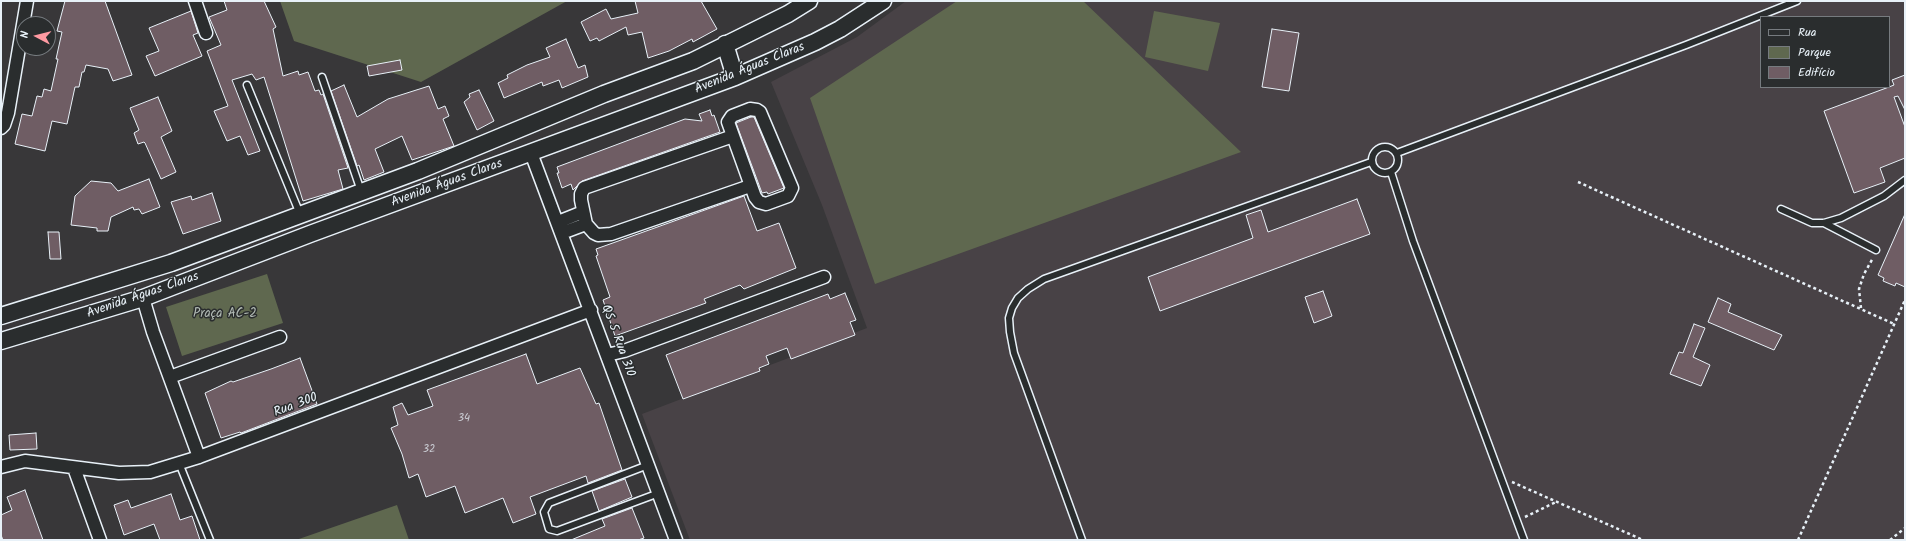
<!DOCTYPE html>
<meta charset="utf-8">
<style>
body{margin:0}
#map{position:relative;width:1906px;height:541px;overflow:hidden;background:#383739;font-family:Kalam,sans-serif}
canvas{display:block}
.frame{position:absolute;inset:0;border:2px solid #e8f1f8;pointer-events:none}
.legend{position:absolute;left:1760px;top:16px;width:130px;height:72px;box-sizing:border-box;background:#2a2d2e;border:1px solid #767b7f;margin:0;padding:5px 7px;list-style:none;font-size:12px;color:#e8f1f8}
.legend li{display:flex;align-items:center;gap:8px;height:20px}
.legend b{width:20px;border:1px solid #767b7f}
.north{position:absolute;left:16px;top:16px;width:40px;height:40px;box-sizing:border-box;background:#2a2d2e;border:1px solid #767b7f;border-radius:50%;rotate:277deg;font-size:11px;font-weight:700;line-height:16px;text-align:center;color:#e8f1f8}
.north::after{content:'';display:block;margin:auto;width:14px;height:18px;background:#ff9aa2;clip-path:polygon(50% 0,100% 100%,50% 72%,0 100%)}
</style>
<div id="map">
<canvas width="1906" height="541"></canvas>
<div class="frame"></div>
<ul class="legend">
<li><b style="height:5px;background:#2a2d2e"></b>Rua</li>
<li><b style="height:11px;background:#5f684f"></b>Parque</li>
<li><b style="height:11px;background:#6f5d64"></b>Edifício</li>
</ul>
<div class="north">N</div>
</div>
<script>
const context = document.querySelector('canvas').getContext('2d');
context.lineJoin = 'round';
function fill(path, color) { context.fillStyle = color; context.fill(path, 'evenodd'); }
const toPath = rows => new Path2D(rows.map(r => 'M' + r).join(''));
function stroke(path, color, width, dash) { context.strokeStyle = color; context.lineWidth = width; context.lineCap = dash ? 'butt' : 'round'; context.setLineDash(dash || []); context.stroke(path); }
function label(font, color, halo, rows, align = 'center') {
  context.font = font + ' Kalam,sans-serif'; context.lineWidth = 3; context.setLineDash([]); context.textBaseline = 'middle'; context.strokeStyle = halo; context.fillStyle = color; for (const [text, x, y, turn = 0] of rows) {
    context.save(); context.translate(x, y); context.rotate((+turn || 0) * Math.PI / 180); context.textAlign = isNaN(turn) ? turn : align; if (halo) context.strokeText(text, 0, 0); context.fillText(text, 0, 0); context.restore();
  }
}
fill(toPath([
 [906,1,1905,1,1905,540,690,540,642,414,867,328,822,205,771,82,857,37],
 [1761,17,1889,17,1889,87,1761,87]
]), '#484246');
fill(toPath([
 [280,1,567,1,421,82,294,41],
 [957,1,1083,1,1241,152,875,284,810,98],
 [1154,11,1220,23,1208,71,1145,57],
 [267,274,283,323,182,356,166,307],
 [397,505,409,540,296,540]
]), '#5f684f');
const building = toPath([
 [65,1,105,1,132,75,113,81,108,69,86,65,84,72,82,72,79,87,75,87,67,124,52,121,45,151,15,144,22,114,32,116,37,96,42,97,44,89,51,91,58,59,56,59,62,32,57,31,65,1],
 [224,1,264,1,276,27,273,29,283,76,298,71,299,75,308,72,315,91,319,90,321,95,323,94,348,168,338,170,343,189,303,201,264,77,256,80,252,74,232,80,260,151,248,155,240,136,227,141,214,111,228,106,207,51,221,45,209,17,227,10,224,1],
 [635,1,701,1,717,29,693,42,692,39,669,51,648,58,642,32,628,35,626,27,599,41,597,38,590,41,581,22,606,9,611,19,638,13,635,1],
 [191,11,198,33,193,35,202,56,155,76,146,56,159,51,149,28,191,11],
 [1272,29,1299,33,1289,91,1262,87,1272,29],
 [566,39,578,68,585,65,588,77,562,88,559,80,543,86,542,82,504,98,498,83,508,78,507,75,527,65,550,57,546,48,566,39],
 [400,60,402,70,369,76,367,66,400,60],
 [1905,75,1905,110,1898,96,1894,97,1905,127,1905,158,1880,168,1885,182,1854,193,1824,111,1889,87,1894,85,1892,80,1905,75],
 [344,85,357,117,388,99,429,86,438,109,445,106,449,116,443,119,454,146,412,160,402,136,375,149,384,172,364,180,359,165,357,166,331,91,344,85],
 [479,90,494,121,477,130,464,102,470,97,469,94,479,90],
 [158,97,172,131,161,137,176,172,161,179,145,143,144,142,138,144,134,133,139,130,130,108,158,97],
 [710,110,712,116,714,115,720,132,582,181,573,190,571,184,562,188,557,173,559,173,557,167,685,119,702,121,699,114,710,110],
 [751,117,754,117,784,188,768,194,767,192,762,193,736,123,751,117],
 [149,179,160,207,142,214,139,209,134,210,133,207,111,217,108,231,97,231,97,228,71,225,75,196,91,181,111,183,118,191,149,179],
 [212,193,221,221,183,234,171,202,191,196,192,200,212,193],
 [744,196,757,231,779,223,796,268,744,289,740,285,704,299,706,303,615,336,603,300,610,297,596,256,598,255,596,249,744,196],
 [1357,199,1370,234,1160,311,1148,277,1253,238,1246,215,1261,210,1268,232,1357,199],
 [1905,214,1905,287,1896,283,1895,286,1883,281,1884,278,1878,275,1905,214],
 [48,232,59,232,61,259,50,259,48,232],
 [1323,291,1332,316,1314,323,1305,297,1323,291],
 [845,293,856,320,850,322,855,335,791,359,787,348,766,356,769,364,759,368,760,371,683,399,666,355,828,294,830,299,845,293],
 [1718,298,1731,304,1728,312,1782,335,1774,350,1708,322,1718,298],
 [1694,324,1705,328,1693,357,1710,365,1701,386,1670,374,1679,352,1683,353,1694,324],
 [526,354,537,384,580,368,596,404,599,403,622,470,588,483,586,476,530,497,536,514,513,523,503,498,465,513,455,486,426,497,418,474,409,478,402,454,391,428,398,425,393,407,402,403,408,415,433,406,427,390,526,354],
 [300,358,317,404,241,433,240,432,221,438,205,393,231,381,233,382,271,369,300,358],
 [36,433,37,449,10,450,9,435,36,433],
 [625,479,632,497,599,511,592,491,625,479],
 [25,490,43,540,3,540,1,535,1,515,12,510,7,497,25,490],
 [171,494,180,520,192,516,200,540,160,540,154,524,124,535,114,505,128,500,131,508,171,494],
 [632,508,644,538,638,540,571,540,605,526,602,519,632,508]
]);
fill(building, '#6f5d64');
stroke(building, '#e8f1f8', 1);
const service = toPath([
 [322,77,361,191],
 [247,85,300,214],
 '1372 160a13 13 0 1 1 26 0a13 13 0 1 1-26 0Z',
 [1397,153,1686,45,1797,1],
 [1391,172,1413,241,1524,540],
 [1781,209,1812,223,1824,223,1841,218,1884,196,1905,180],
 [1824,223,1876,250],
 [179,463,210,540],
 [648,465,549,503,544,512,549,529,557,531,659,493],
 [1082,540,1014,353,1010,332,1009,318,1012,308,1018,298,1028,289,1044,279,1371,162]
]);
const minor = toPath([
 [195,1,206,33],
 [750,109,757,110,760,112,792,188,788,196,766,204,759,202,755,197,728,122,732,116,750,109],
 [1,128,4,125,8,113,27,1],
 [733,136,584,188,581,194,581,200,586,224,594,233,598,235,611,234,750,186],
 [531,153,676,540],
 [558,222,583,212],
 [562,233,586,224],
 [143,298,153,332,199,457],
 [607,355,624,351,824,277],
 [170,377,280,337],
 [1,467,25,461,119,473,150,472,199,457,591,310],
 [74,468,100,540]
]);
const secondary = toPath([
 [725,44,735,77],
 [1,316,171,263,418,171,604,94,693,61,788,14,809,1],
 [1,341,143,298,310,234,735,77,815,42,840,29,883,1]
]);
stroke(service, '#e8f1f8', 9);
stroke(minor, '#e8f1f8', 15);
stroke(secondary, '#e8f1f8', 19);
stroke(toPath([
 [1578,182,1894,324],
 [1861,308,1859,289,1864,274,1873,258],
 [1512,482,1643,540],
 [1525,517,1556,502],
 [1798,540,1905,300],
 [1890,540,1905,528]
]), '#e8f1f8', 2.5, [3, 3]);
stroke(service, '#2a2d2e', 6);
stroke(minor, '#2a2d2e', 12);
stroke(secondary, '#2a2d2e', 16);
label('11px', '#caccd3', null, [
 ["34",464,419],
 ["32",429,450]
]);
label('13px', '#e8f1f8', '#2a2d2e', [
 ["Avenida Águas Claras",750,69,-22],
 ["Avenida Águas Claras",447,184,-20],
 ["Avenida Águas Claras",143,296,-19],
 ["QS 5 Rua 310",617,341,70],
 ["Rua 300",296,406,-21]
]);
label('13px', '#b1bab4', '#2a2d2e', [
 ["Praça AC-2",225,315]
]);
</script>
